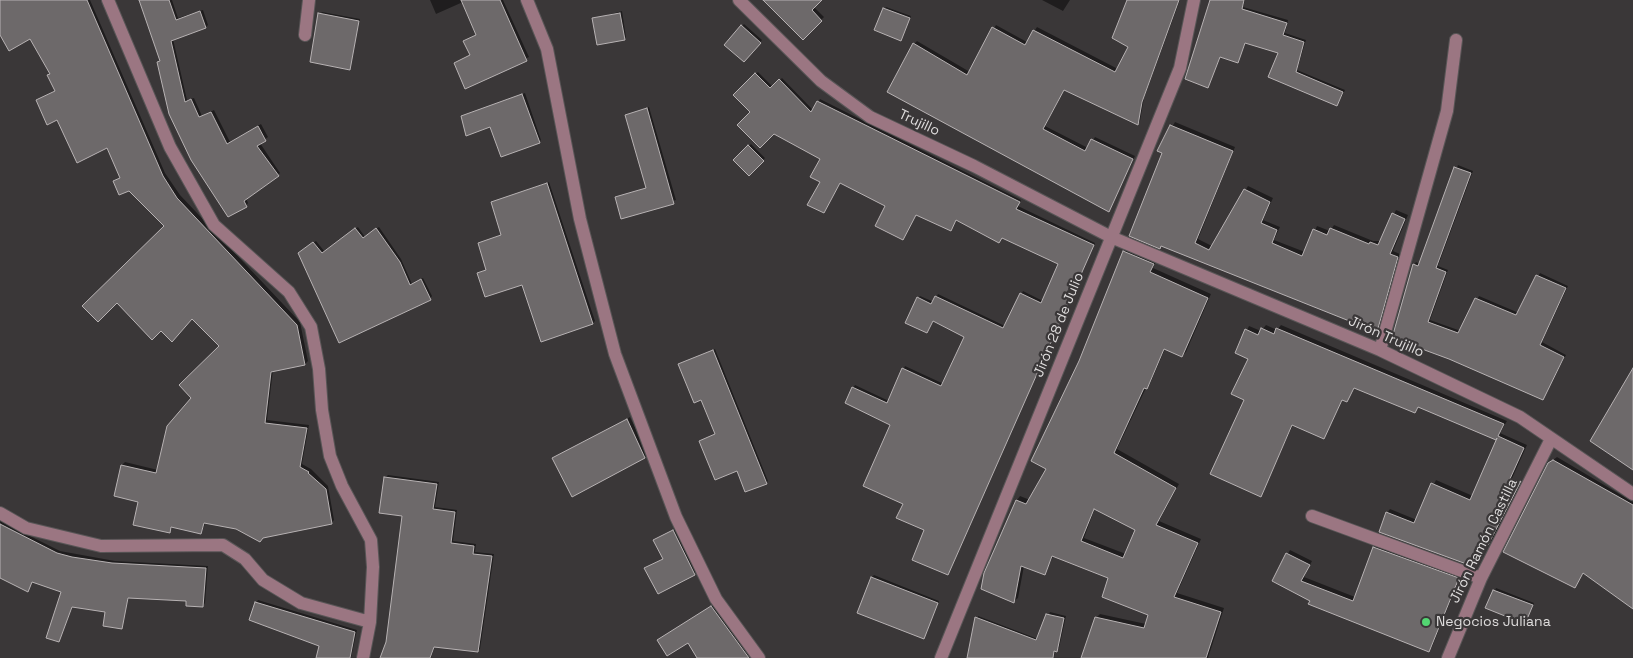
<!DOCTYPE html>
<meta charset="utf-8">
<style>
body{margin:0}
canvas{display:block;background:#3a3738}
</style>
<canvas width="1633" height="658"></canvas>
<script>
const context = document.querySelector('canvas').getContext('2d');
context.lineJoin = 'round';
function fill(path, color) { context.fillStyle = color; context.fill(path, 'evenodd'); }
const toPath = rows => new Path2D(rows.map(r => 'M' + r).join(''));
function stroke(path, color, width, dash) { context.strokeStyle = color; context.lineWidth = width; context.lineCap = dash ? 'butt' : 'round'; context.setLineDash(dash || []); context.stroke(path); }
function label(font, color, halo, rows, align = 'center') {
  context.font = font + ' "Space Grotesk",sans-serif'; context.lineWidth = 4.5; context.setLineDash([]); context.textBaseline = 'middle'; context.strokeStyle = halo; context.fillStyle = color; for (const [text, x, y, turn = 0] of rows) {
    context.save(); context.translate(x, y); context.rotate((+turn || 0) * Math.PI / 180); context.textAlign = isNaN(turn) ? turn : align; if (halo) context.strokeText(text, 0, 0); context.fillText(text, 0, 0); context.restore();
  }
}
fill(toPath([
 [0,0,90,0,165,173,180,195,300,322,308,361,305,364,273,370,267,420,309,425,302,464,311,469,328,486,334,520,331,523,236,527,206,522,201,533,173,526,169,532,139,501,115,495,122,465,125,462,158,470,220,346,165,226,129,190,114,182,121,177,108,147,58,119,37,100,56,90,51,73,31,38,0,33],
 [142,0,172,0,178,18,203,10,208,25,206,27,173,39,187,100,194,98,202,116,214,110,230,142,261,124,268,137,260,143,280,173,246,198,248,203,246,206,158,62,161,59],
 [430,0,503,0,529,57,466,87,455,63,471,55,465,41,477,34,463,2,436,14],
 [765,0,821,0,814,7,824,17,803,38],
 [1042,0,1070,0,1063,11],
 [1127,0,1180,0,1144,98,1140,121,1138,123,1065,89,1045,126,1088,148,1095,137,1135,156,1108,211,914,44,917,41,970,72,996,25,1027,42,1037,27,1118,69,1130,47],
 [1211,0,1245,0,1243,7,1288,20,1285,33,1306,40,1297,70,1345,90,1339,102,1337,104,1269,76,1280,52,1246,42,1238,62,1221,56,1208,87],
 [886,7,911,16,901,39,884,9],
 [622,11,626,37,624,39,593,19],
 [322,12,360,19,349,69,320,14],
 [744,24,762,40,744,61,726,45],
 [758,72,773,87,782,78,813,110,820,99,1021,200,1018,206,1095,243,948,574,926,530,904,503,892,424,853,388,855,385,889,401,905,366,944,384,966,336,934,320,927,332,918,298,920,296,934,302,938,294,1005,326,1023,291,1043,301,1059,264,1002,237,957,219,950,230,916,214,887,205,841,182,824,212,822,159,752,112,735,95],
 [525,93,541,140,539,142,462,117],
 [649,107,676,200,622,218,616,198,647,187,626,115],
 [1175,122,1235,147,1198,239,1212,246,1248,186,1273,198,1263,220,1280,227,1274,240,1305,252,1317,226,1330,231,1334,225,1373,241,1381,241,1396,210,1408,215,1393,251,1400,254,1380,327,1376,331,1162,245,1163,153,1158,151],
 [751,144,765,158,749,174,735,160],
 [1458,165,1473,171,1438,266,1448,270,1430,320,1461,331,1479,296,1519,313,1540,273,1568,286,1542,342,1566,355,1543,399,1449,358,1393,337,1414,265,1416,262,1420,264],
 [549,182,595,321,593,323,523,283,478,274,487,269,480,243,502,234,492,202],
 [358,227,365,237,379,227,401,259,412,284,423,278,432,296,430,299,302,251,316,241,325,252],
 [1128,248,1157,260,1153,268,1211,294,1186,352,1182,356,1165,349,1150,384,1146,388,1117,449,1179,484,1159,521,1201,539,1177,593,1224,608,1208,658,1098,658,1096,618,1100,614,1146,624,1149,614,1110,577,1054,555,1044,574,1024,566,1018,598,1014,601,985,573,1017,500,1020,496,1030,500,1048,468,1080,361,1124,252],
 [1095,508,1136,530,1126,554,1084,538],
 [1266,325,1277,330,1281,325,1507,421,1500,433,1527,445,1506,492,1522,481,1492,540,1488,544,1484,542,1472,565,1387,513,1390,509,1417,520,1436,480,1473,496,1500,435,1495,439,1419,406,1415,412,1355,388,1347,401,1343,399,1324,438,1293,425,1260,496,1246,399,1249,358,1236,352,1249,326,1261,331],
 [715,349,768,481,766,483,737,470,700,441,716,434,702,399,680,364],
 [630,417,648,454,645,457,554,459],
 [1557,457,1633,502,1633,598,1584,572,1575,587,1549,463],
 [388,475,439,482,435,507,457,510,453,541,476,544,475,552,494,554,480,649,478,651,435,646,431,658,382,658,387,642,403,515,385,478],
 [0,521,60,551,115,561,208,566,205,603,203,606,188,599,129,596,121,628,107,611,73,606,59,641,62,591,33,581,27,590,0,577],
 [675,529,696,572,658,593,648,567,664,559,657,539],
 [1378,544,1461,575,1432,647,1429,651,1311,600,1273,580,1290,550,1312,561,1304,577,1355,597,1374,548],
 [874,575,939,601,924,638,872,577],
 [1496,588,1534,603,1525,622,1487,607],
 [258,600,357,630,351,658,318,658,320,645,256,603],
 [713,605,750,658,698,658,688,641,658,640],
 [1050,612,1066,616,1059,648,1055,650,1054,658,968,658,978,616,1038,639]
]), '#0007');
const building = toPath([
 [0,0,87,0,163,176,177,198,297,325,305,365,271,372,265,423,307,428,300,467,309,472,308,473,326,489,332,524,263,538,260,542,236,529,204,523,201,534,171,527,170,533,133,525,138,502,114,496,121,465,156,473,167,426,191,398,179,385,219,346,192,319,172,342,161,331,152,340,117,303,98,322,82,306,164,226,129,191,119,195,113,181,120,178,107,148,77,163,57,120,47,125,36,100,55,91,47,75,50,74,30,39,9,51,0,35,0,0],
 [139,0,169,0,176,20,200,11,206,28,171,41,185,102,191,99,199,117,211,112,227,144,258,126,266,141,257,146,279,176,244,201,247,207,228,217,191,160,169,114,157,62,160,61,139,0],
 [461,0,500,0,527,61,465,89,454,63,470,55,463,41,476,35,461,0],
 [763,0,822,0,812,10,822,21,803,40,763,0],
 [1127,0,1179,0,1142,102,1138,125,1064,90,1043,129,1085,151,1091,139,1133,159,1109,212,887,92,913,43,967,75,992,27,1025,45,1033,30,1115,72,1128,47,1112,38,1127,0],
 [1210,0,1244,0,1242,9,1287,23,1283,35,1304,42,1296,72,1343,92,1337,106,1268,77,1278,53,1245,43,1238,63,1220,57,1208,88,1185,79,1210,0],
 [883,8,910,18,901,41,874,30,883,8],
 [318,13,359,21,350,70,310,62,318,13],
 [620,13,625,40,597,45,592,18,620,13],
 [741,25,761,43,744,62,724,45,741,25],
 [755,73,770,88,779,79,811,112,817,101,1020,202,1016,209,1094,245,948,575,912,560,924,530,896,518,903,504,863,486,890,425,845,403,852,387,887,403,902,368,941,386,964,337,933,321,927,333,905,323,917,297,931,304,935,296,1003,328,1020,293,1041,303,1058,264,1002,238,999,243,956,220,951,231,916,215,903,240,875,226,885,206,840,183,824,213,807,205,820,182,810,177,820,159,774,134,760,148,737,125,750,112,733,95,755,73],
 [522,94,540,143,501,157,490,127,466,136,461,116,522,94],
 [647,108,674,204,621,219,615,197,646,188,625,115,647,108],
 [1170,125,1233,151,1195,243,1209,250,1244,189,1270,202,1261,223,1277,230,1272,243,1302,256,1313,229,1327,235,1330,228,1369,244,1370,242,1378,245,1392,213,1405,219,1390,254,1398,257,1377,332,1161,246,1160,249,1129,236,1162,153,1157,151,1170,125],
 [748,145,764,161,749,176,733,160,748,145],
 [1454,167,1471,173,1436,268,1446,272,1428,322,1458,333,1475,298,1516,315,1536,275,1566,288,1540,345,1564,357,1543,400,1449,359,1392,338,1413,264,1418,266,1454,167],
 [547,183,593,324,541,342,522,285,485,297,477,273,486,270,478,243,501,235,491,202,547,183],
 [355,228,363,238,376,228,400,262,410,285,421,279,431,300,339,343,298,253,313,242,322,253,355,228],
 [1123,251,1154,264,1150,272,1208,298,1182,357,1164,349,1147,389,1144,388,1114,453,1176,488,1156,525,1198,543,1174,597,1221,612,1206,658,1081,658,1095,617,1144,628,1148,615,1102,597,1108,578,1052,556,1045,575,1021,566,1014,603,981,589,984,573,1016,500,1026,504,1046,469,1031,461,1079,361,1123,251],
 [1094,509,1135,530,1123,558,1081,541,1094,509],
 [1261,328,1274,334,1276,328,1504,424,1498,436,1524,448,1504,492,1521,481,1488,545,1483,542,1472,566,1379,532,1386,512,1414,523,1431,483,1470,500,1497,438,1496,440,1418,407,1415,413,1354,388,1347,402,1342,400,1324,439,1292,425,1261,497,1210,474,1244,400,1231,394,1248,359,1235,353,1245,329,1258,335,1261,328],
 [713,350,767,484,745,492,737,471,715,480,699,441,715,434,701,400,694,403,678,364,713,350],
 [1633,368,1633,470,1590,441,1633,368],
 [627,419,645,458,572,497,552,458,627,419],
 [1553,460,1633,505,1633,609,1583,573,1575,588,1503,552,1548,463,1553,460],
 [384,477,437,484,433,509,455,512,451,543,474,546,473,554,492,556,478,652,434,647,430,658,380,658,386,642,402,516,379,513,384,477],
 [0,524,57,553,72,557,112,563,206,568,203,607,186,606,186,601,128,598,122,629,103,626,105,612,72,607,59,642,46,638,61,592,32,582,28,592,0,578,0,524],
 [673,530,695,575,658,594,644,568,663,559,653,540,673,530],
 [1373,547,1459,578,1429,652,1308,604,1310,601,1272,581,1286,553,1310,565,1301,581,1353,601,1373,547],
 [871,577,938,603,924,639,857,613,871,577],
 [1493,590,1533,605,1525,624,1485,608,1493,590],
 [255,602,355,632,350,658,316,658,319,646,249,620,255,602],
 [711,606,749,658,697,658,688,643,667,656,657,640,711,606],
 [1046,614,1064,618,1057,652,1054,651,1053,658,967,658,975,617,1036,640,1046,614]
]);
fill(building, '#6d696a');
stroke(building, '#b7b2b3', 1);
const minor = toPath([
 [108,0,170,147,214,225,289,292,311,327,319,369,322,410,330,456,342,486,371,540,373,567,370,622,363,658],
 [527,0,547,49,580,219,615,354,676,517,716,599,759,658],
 [739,0,821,81,870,117,974,166,1111,237,1380,350,1520,417,1633,494],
 [305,35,309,0],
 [1380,350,1447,111,1456,40],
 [0,513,26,528,101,546,223,545,245,559,263,580,301,603,370,622],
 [1312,516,1481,578],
 [941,658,1180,68,1194,0],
 [1448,658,1481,578,1551,439]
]);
stroke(minor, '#585556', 14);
stroke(minor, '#9b7682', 12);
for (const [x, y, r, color] of [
 [1426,622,5,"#53d672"]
]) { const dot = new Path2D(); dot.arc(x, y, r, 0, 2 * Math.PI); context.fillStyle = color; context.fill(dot); stroke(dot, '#3a3738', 2); }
label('14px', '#dfdddd', '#3a3738', [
 ["Trujillo",919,123,25],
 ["Jirón 28 de Julio",1059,325,-68],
 ["Jirón Trujillo",1386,337,24],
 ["Jirón Ramón Castilla",1484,541,-64]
]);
label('14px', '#dfdddd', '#3a3738', [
 ["Negocios Juliana",1436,622]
], 'left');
</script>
